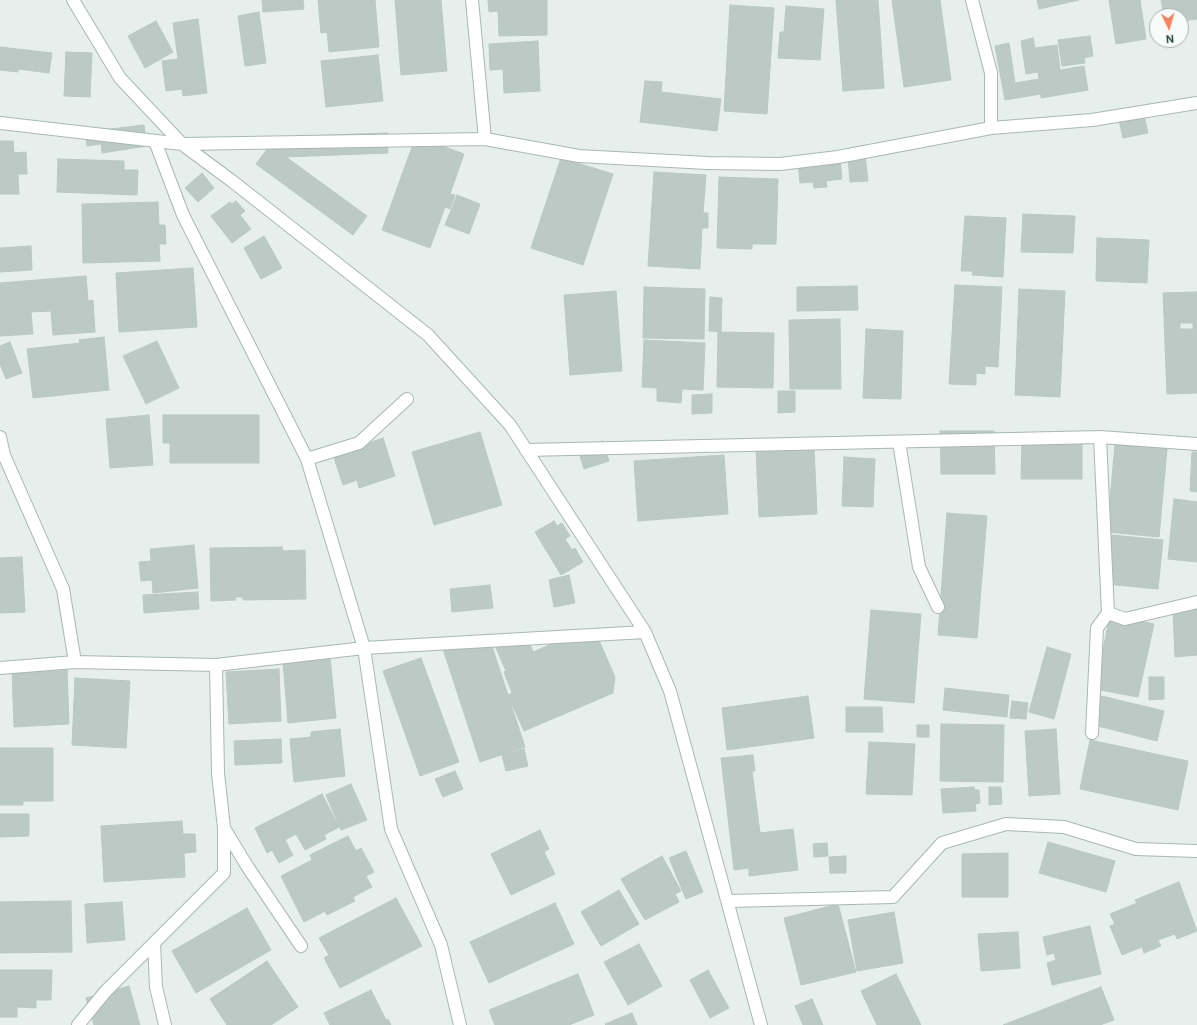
<!DOCTYPE html>
<style>
body{margin:0}
#map{position:relative;width:1197px;height:1025px;overflow:hidden;background:#e6efeb;font-family:"DM Sans",sans-serif}
canvas{display:block}
.north{position:absolute;left:1149px;top:8px;width:40px;height:40px;box-sizing:border-box;background:#f7fbf9;border:1px solid #a3b1ad;border-radius:50%;rotate:175deg;font-size:11px;font-weight:700;line-height:16px;text-align:center;color:#24423a}
.north::after{content:'';display:block;margin:auto;width:14px;height:18px;background:#f4845f;clip-path:polygon(50% 0,100% 100%,50% 72%,0 100%)}
</style>
<div id="map">
<canvas width="1197" height="1025"></canvas>
<div class="north">N</div>
</div>
<script>
const context = document.querySelector('canvas').getContext('2d');
context.lineJoin = 'round';
function fill(path, color) { context.fillStyle = color; context.fill(path, 'evenodd'); }
const toPath = rows => new Path2D(rows.map(r => 'M' + r).join(''));
function stroke(path, color, width, dash) { context.strokeStyle = color; context.lineWidth = width; context.lineCap = dash ? 'butt' : 'round'; context.setLineDash(dash || []); context.stroke(path); }
const building = toPath([
 [262,0,303,0,304,9,263,12,262,0],
 [318,0,375,0,379,47,329,52,327,32,321,33,318,0],
 [395,0,441,0,447,71,401,75,395,0],
 [488,0,547,0,547,35,499,36,498,11,489,12,488,0],
 [836,0,878,0,884,88,843,91,836,0],
 [892,0,940,0,951,80,904,87,892,0],
 [1037,0,1079,0,1039,9,1037,0],
 [1109,0,1140,0,1146,39,1116,44,1109,0],
 [1161,0,1197,0,1197,19,1181,21,1181,16,1164,16,1161,0],
 [730,5,774,8,767,114,724,111,730,5],
 [786,6,824,9,820,60,778,58,780,32,784,32,786,6],
 [259,12,266,63,245,66,238,16,259,12],
 [198,19,207,93,183,96,182,89,166,91,162,61,178,59,173,23,198,19],
 [156,21,173,52,145,68,128,36,156,21],
 [1090,36,1093,56,1084,58,1085,63,1062,66,1058,40,1090,36],
 [1033,38,1035,48,1057,45,1060,70,1084,66,1088,90,1041,98,1041,94,1005,100,995,46,1009,43,1015,83,1039,79,1038,72,1026,74,1021,41,1033,38],
 [538,41,540,91,504,93,503,69,490,70,489,44,538,41],
 [0,47,52,53,49,73,18,69,18,72,0,70,0,47],
 [66,52,92,53,90,97,64,96,66,52],
 [378,55,383,101,326,107,321,61,378,55],
 [645,81,662,82,661,92,721,99,717,131,640,122,645,81],
 [1142,106,1148,133,1123,138,1117,111,1142,106],
 [144,125,147,146,102,153,101,144,87,146,85,132,144,125],
 [387,133,388,153,286,157,367,216,353,235,256,164,270,145,272,137,387,133],
 [416,136,464,154,450,194,455,195,450,209,445,207,430,248,382,230,416,136],
 [0,141,13,141,14,153,26,152,27,174,18,174,19,194,0,194,0,141],
 [865,155,868,181,850,182,848,157,865,155],
 [561,158,613,174,583,265,531,248,561,158],
 [58,159,124,161,124,170,138,170,137,195,57,192,58,159],
 [840,159,842,179,826,181,827,187,814,188,813,182,800,183,798,163,840,159],
 [654,172,706,175,703,213,708,213,708,228,702,228,700,269,648,266,654,172],
 [202,173,214,188,198,202,185,188,202,173],
 [719,177,778,179,776,244,752,244,752,249,717,248,719,177],
 [457,195,480,204,469,234,445,225,457,195],
 [236,201,245,211,240,215,251,229,232,243,211,216,230,202,232,204,236,201],
 [158,202,159,225,165,225,166,244,159,244,160,261,83,263,82,204,158,202],
 [1023,214,1075,216,1073,253,1021,252,1023,214],
 [965,216,1006,218,1003,277,972,275,973,271,961,271,965,216],
 [264,236,282,268,261,279,244,248,264,236],
 [1097,238,1149,240,1147,283,1096,281,1097,238],
 [31,246,32,270,0,272,0,248,31,246],
 [193,268,197,327,119,332,116,273,193,268],
 [86,276,88,301,93,300,95,332,53,335,51,311,31,312,33,334,0,336,0,283,86,276],
 [955,285,1002,287,998,367,985,366,985,374,976,373,976,385,949,384,955,285],
 [857,286,858,310,797,311,797,287,857,286],
 [644,287,705,289,704,339,643,338,644,287],
 [1019,289,1065,291,1060,397,1015,395,1019,289],
 [616,291,622,371,570,375,564,295,616,291],
 [1197,292,1197,393,1167,394,1163,293,1197,292],
 [1180,323,1193,323,1193,329,1180,329,1180,323],
 [710,297,722,298,721,332,709,331,710,297],
 [840,319,841,389,790,389,789,320,840,319],
 [866,329,903,331,901,399,863,398,866,329],
 [718,332,774,333,773,388,717,387,718,332],
 [104,337,109,390,33,398,27,349,80,343,79,340,104,337],
 [644,340,705,343,703,390,682,389,681,403,657,401,657,388,642,387,644,340],
 [157,341,179,388,146,404,123,356,157,341],
 [10,342,22,373,6,379,0,364,0,346,10,342],
 [778,391,795,391,795,412,778,413,778,391],
 [712,394,712,413,692,414,692,395,712,394],
 [149,415,153,465,110,468,106,419,149,415],
 [163,415,259,415,259,463,170,463,170,443,163,443,163,415],
 [940,431,994,431,995,474,941,474,940,431],
 [480,432,502,505,434,525,412,452,480,432],
 [1022,436,1082,437,1082,479,1021,479,1022,436],
 [383,438,395,476,359,488,357,480,343,485,333,455,383,438],
 [603,441,609,461,584,469,578,449,603,441],
 [1115,445,1167,449,1159,537,1107,532,1115,445],
 [814,446,817,514,759,517,756,449,814,446],
 [1192,452,1197,452,1197,492,1190,491,1192,452],
 [724,455,728,514,638,521,634,461,724,455],
 [844,457,875,459,873,507,842,506,844,457],
 [1174,499,1197,502,1197,562,1168,559,1174,499],
 [947,513,987,516,977,638,938,635,947,513],
 [554,521,557,526,562,523,570,536,565,539,572,550,575,548,583,562,561,575,535,532,554,521],
 [1112,535,1163,540,1158,589,1106,584,1112,535],
 [194,545,198,588,153,593,152,580,141,581,139,562,151,561,150,549,194,545],
 [282,547,283,551,305,550,306,599,243,600,243,597,235,597,236,600,211,601,210,548,282,547],
 [22,557,25,612,0,613,0,558,22,557],
 [569,575,575,603,554,607,549,580,569,575],
 [490,585,493,608,452,612,450,589,490,585],
 [198,592,199,609,144,613,143,595,198,592],
 [1197,609,1197,655,1175,657,1173,611,1197,609],
 [871,610,921,614,914,703,864,699,871,610],
 [1110,615,1154,624,1138,697,1095,689,1110,615],
 [584,630,598,638,615,677,613,693,524,731,508,695,512,693,504,672,506,671,496,648,526,635,533,652,584,630],
 [488,634,525,747,480,762,443,649,488,634],
 [1047,647,1071,654,1054,719,1029,712,1047,647],
 [330,657,336,718,288,723,283,662,330,657],
 [421,658,459,762,420,776,383,671,421,658],
 [67,668,69,724,14,727,12,670,67,668],
 [279,669,281,721,229,724,226,672,279,669],
 [1149,677,1164,677,1164,699,1149,700,1149,677],
 [75,678,130,681,126,748,72,745,75,678],
 [945,688,1009,695,1007,717,943,710,945,688],
 [1097,695,1164,711,1157,741,1090,724,1097,695],
 [808,696,814,738,727,750,722,708,808,696],
 [1012,701,1028,703,1026,719,1010,718,1012,701],
 [846,707,882,707,883,732,846,732,846,707],
 [941,724,1004,725,1003,782,940,781,941,724],
 [917,725,929,725,929,737,917,737,917,725],
 [340,729,345,776,294,782,290,739,311,737,311,732,340,729],
 [1056,729,1060,794,1029,796,1025,731,1056,729],
 [281,739,282,763,235,765,234,741,281,739],
 [1090,740,1188,761,1178,810,1080,789,1090,740],
 [869,742,915,744,912,795,866,794,869,742],
 [0,748,53,748,53,801,23,801,23,805,0,805,0,748],
 [524,749,528,766,506,771,502,755,524,749],
 [753,755,755,771,752,771,760,833,793,829,798,870,749,876,749,868,734,870,721,758,753,755],
 [455,771,463,789,443,797,435,779,455,771],
 [351,784,367,820,341,830,326,795,351,784],
 [974,787,975,790,979,790,980,803,975,804,976,811,943,813,941,789,974,787],
 [989,787,1001,787,1002,804,989,805,989,787],
 [322,794,339,827,324,835,326,839,305,850,296,834,285,840,293,855,279,863,272,850,267,853,255,828,322,794],
 [0,814,29,814,29,836,0,837,0,814],
 [182,821,183,834,195,834,196,852,184,853,185,877,104,882,101,826,182,821],
 [540,830,549,849,544,852,555,874,511,895,491,854,540,830],
 [348,836,356,851,361,848,374,872,366,876,372,887,353,897,355,901,327,915,325,911,304,922,281,876,312,860,310,855,348,836],
 [1048,842,1115,861,1106,892,1039,873,1048,842],
 [827,843,828,856,814,857,813,844,827,843],
 [686,851,703,892,686,899,669,858,686,851],
 [1008,853,1008,897,962,897,962,854,1008,853],
 [662,856,681,891,675,894,679,902,645,920,621,879,662,856],
 [846,856,846,873,830,873,829,857,846,856],
 [1179,882,1197,931,1177,939,1175,934,1158,940,1161,946,1144,953,1142,947,1122,955,1110,926,1115,924,1110,914,1137,903,1135,900,1179,882],
 [619,890,639,924,601,946,581,912,619,890],
 [396,898,422,946,340,988,324,958,329,955,319,938,396,898],
 [71,901,72,952,0,953,0,902,71,901],
 [122,902,125,940,87,943,85,904,122,902],
 [555,903,574,944,489,983,470,942,555,903],
 [838,904,856,972,801,985,784,918,838,904],
 [247,908,271,950,196,993,172,951,247,908],
 [894,912,903,963,857,971,848,920,894,912],
 [1090,926,1101,974,1052,985,1047,963,1056,960,1054,953,1047,955,1043,937,1090,926],
 [1018,932,1020,968,981,971,978,934,1018,932],
 [639,944,662,986,628,1005,604,962,639,944],
 [267,961,298,1007,271,1025,227,1025,210,999,267,961],
 [0,970,52,970,51,1000,36,1000,36,1008,17,1007,17,1017,0,1017,0,970],
 [708,970,729,1008,710,1018,690,980,708,970],
 [578,974,594,1015,569,1025,495,1025,489,1010,578,974],
 [896,974,921,1025,877,1025,861,991,896,974],
 [129,986,140,1025,94,1025,86,998,129,986],
 [1101,987,1114,1020,1100,1025,1003,1025,1101,987],
 [371,990,386,1020,388,1019,391,1025,330,1025,324,1013,371,990],
 [812,999,823,1025,803,1025,795,1006,812,999],
 [632,1013,637,1025,606,1025,605,1024,632,1013]
]);
fill(building, '#bbcac4');
stroke(building, '#b8c9c2', 1);
const minor = toPath([
 [73,0,120,78,182,144,232,181,428,335,510,425,645,632,670,691,761,1025],
 [472,0,485,139],
 [972,0,991,73,991,128],
 [0,123,182,144,485,139,579,156,707,163,780,164,838,157,991,128,1092,120,1197,103],
 [155,141,183,215,307,459,364,648,391,829,441,945,460,1025],
 [0,437,4,455,63,589,75,662],
 [899,442,919,567,938,607],
 [526,450,1100,437,1197,444],
 [307,459,359,443,407,399],
 [1108,613,1125,619,1197,602],
 [216,665,218,773,224,828,247,866,301,946],
 [0,668,75,662,216,665,364,648,645,632],
 [1092,733,1097,628,1108,613,1100,437],
 [729,901,893,897,942,843,1006,824,1064,827,1136,849,1197,851],
 [154,943,156,987,165,1025],
 [78,1025,105,992,224,873,224,830]
]);
stroke(minor, '#a8b8b2', 14);
stroke(minor, '#fff', 12);
</script>
